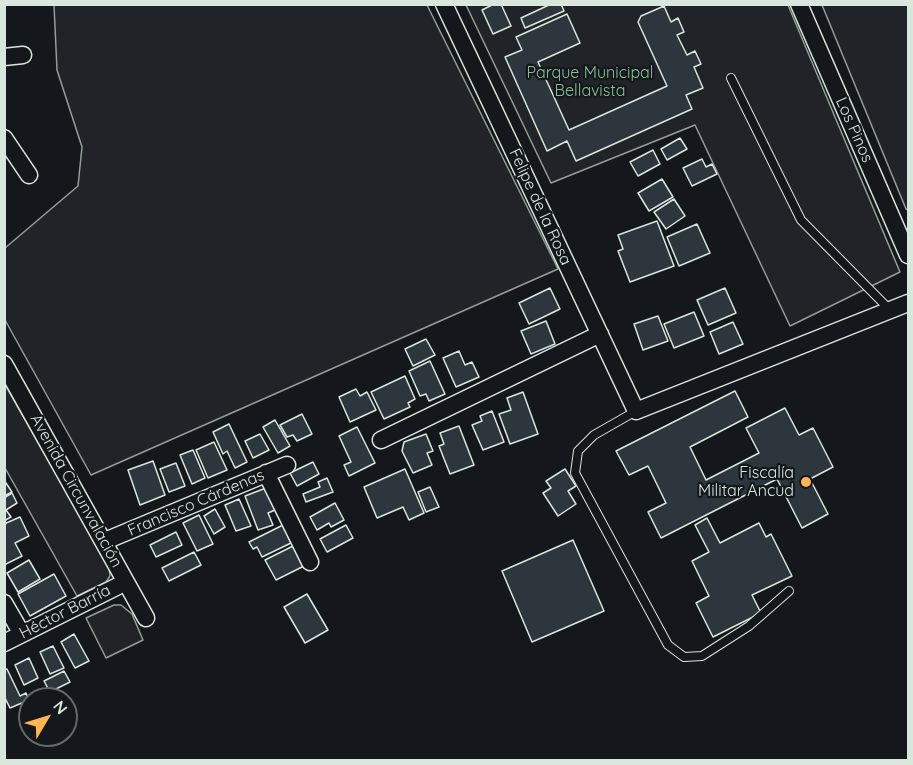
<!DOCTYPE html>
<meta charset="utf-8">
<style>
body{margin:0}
#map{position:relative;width:913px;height:765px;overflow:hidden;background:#14181c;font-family:Quicksand,sans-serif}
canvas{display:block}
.frame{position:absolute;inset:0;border:6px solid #d8e6dc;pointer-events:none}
.north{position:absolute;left:18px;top:687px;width:60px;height:60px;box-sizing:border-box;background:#14181c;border:2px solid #626a69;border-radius:50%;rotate:52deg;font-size:16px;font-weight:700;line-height:24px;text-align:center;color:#d8e6dc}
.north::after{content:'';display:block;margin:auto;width:21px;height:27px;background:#ffb74d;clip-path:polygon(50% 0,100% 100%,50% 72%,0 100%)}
</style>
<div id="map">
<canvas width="913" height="765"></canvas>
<div class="frame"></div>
<div class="north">N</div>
</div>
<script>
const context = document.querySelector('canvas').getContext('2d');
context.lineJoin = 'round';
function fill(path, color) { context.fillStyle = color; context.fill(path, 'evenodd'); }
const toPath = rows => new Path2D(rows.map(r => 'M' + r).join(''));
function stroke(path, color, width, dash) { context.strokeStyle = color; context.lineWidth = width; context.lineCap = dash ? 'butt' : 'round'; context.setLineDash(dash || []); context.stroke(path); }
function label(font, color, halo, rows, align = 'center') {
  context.font = font + ' Quicksand,sans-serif'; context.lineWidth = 4.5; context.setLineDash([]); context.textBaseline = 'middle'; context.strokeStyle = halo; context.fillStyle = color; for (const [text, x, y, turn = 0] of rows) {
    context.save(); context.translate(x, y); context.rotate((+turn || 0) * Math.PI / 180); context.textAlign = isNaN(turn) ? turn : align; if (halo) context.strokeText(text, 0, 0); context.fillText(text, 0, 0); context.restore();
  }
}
const green = toPath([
 [427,5,558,269,91,475,5,320,5,248,78,186,82,147,57,70,54,5,427,5],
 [466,5,788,5,900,272,790,326,695,125,551,183,466,5],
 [822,5,908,5,908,210,906,209,822,5],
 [4,383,109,567,110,576,106,582,77,596,5,468,4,383],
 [114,605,121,605,132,614,143,640,106,658,86,618,114,605]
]);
fill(green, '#202428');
stroke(green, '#939e99', 1.5);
const building = toPath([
 [494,4,501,4,511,26,493,34,482,10,494,4],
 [551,4,561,4,564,11,525,28,521,18,551,4],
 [664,6,671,22,678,18,684,32,677,35,687,55,695,51,701,64,694,67,703,88,686,95,692,109,576,161,567,141,547,151,505,57,522,50,516,37,567,14,580,43,538,62,569,130,667,86,638,22,641,16,664,6],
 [680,138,687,149,667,160,661,149,680,138],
 [653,150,660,164,638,176,630,162,653,150],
 [702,159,706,167,712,164,717,174,692,186,683,168,702,159],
 [662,179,673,197,649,211,638,193,662,179],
 [674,199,685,216,666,229,654,212,674,199],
 [657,221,674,266,630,282,618,251,623,249,618,235,657,221],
 [697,224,710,253,679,266,667,237,697,224],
 [550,288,560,309,529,324,519,303,550,288],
 [725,288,736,313,708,325,697,300,725,288],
 [694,312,704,336,674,348,664,324,694,312],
 [658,316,668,341,643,350,634,324,658,316],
 [546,321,555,344,531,354,521,331,546,321],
 [733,322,743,344,719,354,710,332,733,322],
 [426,339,435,355,413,366,405,349,426,339],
 [459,351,465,365,472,362,479,377,456,387,443,358,459,351],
 [430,361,445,394,429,401,426,394,420,396,409,371,430,361],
 [405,376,415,399,408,403,410,407,384,419,371,392,405,376],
 [356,389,360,396,367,392,376,410,350,422,339,397,356,389],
 [735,391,748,417,690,447,706,480,759,453,746,428,785,408,799,435,813,428,833,467,810,479,828,514,802,528,777,479,661,538,648,512,666,503,648,466,629,475,616,451,735,391],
 [523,392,538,434,510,444,499,414,511,410,507,398,523,392],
 [492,411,504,442,483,450,472,425,482,421,480,416,492,411],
 [302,414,312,434,297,441,293,435,287,437,280,425,302,414],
 [275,420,290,446,278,453,263,427,275,420],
 [229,424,247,462,235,468,227,451,223,454,213,432,229,424],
 [459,426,474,465,450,474,439,446,444,444,440,433,459,426],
 [357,427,375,463,349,476,344,465,351,462,339,436,357,427],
 [260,434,269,450,253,458,245,441,260,434],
 [426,434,433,451,427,453,432,465,413,473,402,451,404,442,426,434],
 [214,442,227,470,208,478,196,450,214,442],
 [193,450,205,478,192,484,180,455,193,450],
 [153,461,165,495,140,505,128,470,153,461],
 [313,462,319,474,297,486,290,473,313,462],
 [176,463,185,486,169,492,160,469,176,463],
 [405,469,424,513,409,520,403,507,377,518,364,487,405,469],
 [565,469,576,486,568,491,576,504,558,516,543,493,551,488,546,481,565,469],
 [327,478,333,492,306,502,303,494,320,487,318,482,327,478],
 [4,480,12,492,4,496,4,480],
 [430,487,439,507,426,512,418,492,430,487],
 [266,488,275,510,268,513,273,525,258,530,245,496,266,488],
 [12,493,17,503,6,510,11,517,4,521,4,498,12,493],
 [239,499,251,526,236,531,225,505,239,499],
 [335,503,344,520,331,527,329,523,317,530,310,517,335,503],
 [215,509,225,527,214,534,204,516,215,509],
 [199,515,213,544,197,551,183,523,199,515],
 [20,517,29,536,15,543,22,556,4,565,4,524,20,517],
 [707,518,720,543,759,523,766,537,771,534,792,576,752,595,761,613,713,637,696,603,709,596,692,561,709,552,695,525,707,518],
 [283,525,291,543,262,557,257,547,253,549,249,542,283,525],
 [346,525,353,538,327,552,320,539,346,525],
 [176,532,182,545,156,557,150,545,176,532],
 [573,540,604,611,532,642,502,571,573,540],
 [293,546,304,566,276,580,265,560,293,546],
 [194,552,201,565,169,581,162,568,194,552],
 [29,560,40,579,18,592,7,573,29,560],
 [54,574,66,596,30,616,18,594,54,574],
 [307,594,328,630,305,643,284,607,307,594],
 [74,634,89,661,75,668,61,642,74,634],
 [53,646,64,668,50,674,40,652,53,646],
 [29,658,38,678,24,685,15,665,29,658],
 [7,669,20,696,26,693,29,700,10,708,4,696,4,670,7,669],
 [64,671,70,682,50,692,44,681,64,671]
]);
fill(building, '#2c363c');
stroke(building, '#d8e6dc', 1.5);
const service = toPath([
 [731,78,801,220,890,310],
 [636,411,594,435,578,451,575,473,668,645,684,657,702,656,749,626,789,591]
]);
const minor = toPath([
 [444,4,636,411,908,303],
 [799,4,908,255],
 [4,57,23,55],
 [4,138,29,175],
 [4,364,146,618],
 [381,440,600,334],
 [266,473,310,562],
 [105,541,287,465],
 [4,603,22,634],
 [4,643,126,582]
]);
stroke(service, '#d8e6dc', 10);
stroke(minor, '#d8e6dc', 19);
stroke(service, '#14181c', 8);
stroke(minor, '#14181c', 16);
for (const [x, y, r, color] of [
 [806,482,6,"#ffb74d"]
]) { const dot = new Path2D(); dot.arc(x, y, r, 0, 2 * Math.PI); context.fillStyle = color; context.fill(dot); stroke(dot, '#14181c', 2); }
label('16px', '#8ac095', '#14181c', [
 ["Parque Municipal",590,73],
 ["Bellavista",590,91]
]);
label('16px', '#d8e6dc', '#14181c', [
 ["Los Pinos",854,130,66],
 ["Felipe de la Rosa",540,207,65],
 ["Avenida Circunvalación",76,491,61],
 ["Francisco Cárdenas",196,503,-23],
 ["Héctor Barría",65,612,-27]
]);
label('16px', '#d8e6dc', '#14181c', [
 ["Fiscalía",794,473],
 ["Militar Ancud",794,491]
], 'right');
</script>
